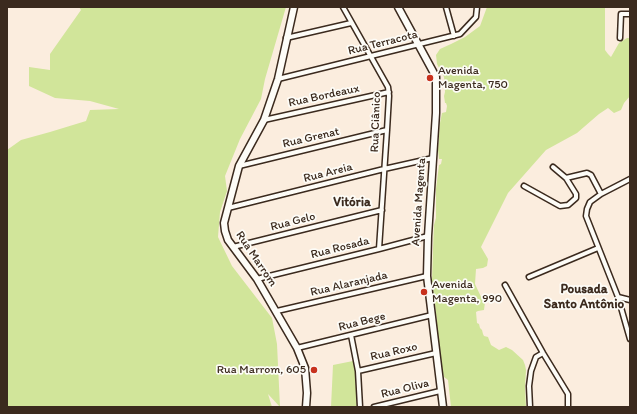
<!DOCTYPE html>
<meta charset="utf-8">
<style>
body{margin:0}
#map{position:relative;width:637px;height:414px;overflow:hidden;background:#fbedde;font-family:Itim,sans-serif}
canvas{display:block}
.frame{position:absolute;inset:0;border:8px solid #3b2a1e;pointer-events:none}
</style>
<div id="map">
<canvas width="637" height="414"></canvas>
<div class="frame"></div>
</div>
<script>
const context = document.querySelector('canvas').getContext('2d');
context.lineJoin = 'round';
function fill(path, color) { context.fillStyle = color; context.fill(path, 'evenodd'); }
const toPath = rows => new Path2D(rows.map(r => 'M' + r).join(''));
function stroke(path, color, width, dash) { context.strokeStyle = color; context.lineWidth = width; context.lineCap = dash ? 'butt' : 'round'; context.setLineDash(dash || []); context.stroke(path); }
function label(font, color, halo, rows, align = 'center') {
  context.font = font + ' Itim,sans-serif'; context.lineWidth = 3.5; context.setLineDash([]); context.textBaseline = 'middle'; context.strokeStyle = halo; context.fillStyle = color; for (const [text, x, y, turn = 0] of rows) {
    context.save(); context.translate(x, y); context.rotate((+turn || 0) * Math.PI / 180); context.textAlign = isNaN(turn) ? turn : align; if (halo) context.strokeText(text, 0, 0); context.fillText(text, 0, 0); context.restore();
  }
}
fill(toPath([
 [79,7,286,7,265,79,261,99,240,139,225,176,227,191,220,212,218,237,232,266,272,318,277,344,280,407,268,394,272,407,7,407,7,150,21,140,50,132,86,121,90,110,119,109,90,101,55,98,29,86,29,67,50,70,50,54,81,10],
 [487,7,605,7,605,50,608,54,611,57,619,43,627,38,630,38,630,68,629,71,630,73,630,96,624,103,621,110,614,113,608,108,599,114,577,133,546,150,508,193,481,247,488,259,487,266,483,268,476,269,475,284,482,299,485,302,484,310,478,311,476,312,477,323,479,324,480,328,482,330,483,334,484,336,488,337,491,345,499,350,506,347,512,350,523,360,525,365,526,370,525,387,526,407,451,407,448,380,444,377,442,369,435,359,434,340,437,321,432,281,433,249,434,225,436,218,436,189,439,165,441,164,442,159,439,159,438,150,440,123,442,113,446,112,447,106,446,103,445,103,444,96,445,92,444,77,437,64,436,55,440,49,451,44,465,37,480,26],
 [353,361,355,367,357,407,331,407,333,365]
]), '#d1e59a');
const street = toPath([
 [343,7,388,87,389,96,387,130,379,249],
 [446,7,454,36],
 [286,38,351,23],
 [620,38,621,14,630,14],
 [278,79,460,34,476,17,477,7],
 [264,120,389,92],
 [239,166,387,130],
 [566,178,587,173,591,175,601,194],
 [630,179,601,194,590,202,587,209,586,216,618,297,630,339],
 [524,186,560,206,568,205,576,198,576,194,566,178,553,167],
 [228,208,384,169,433,158],
 [233,247,382,210],
 [529,277,598,248],
 [257,279,379,249,428,236],
 [505,285,543,353,568,394,568,407],
 [618,297,630,300],
 [277,311,427,276],
 [351,335,358,371,360,407],
 [297,348,432,315],
 [358,371,436,353],
 [374,407,440,391],
 [530,407,529,386,531,371,536,357,543,353]
]);
const secondary = toPath([
 [294,7,278,79,264,120,239,166,224,223,225,231,228,240,257,279,297,348,305,368,307,393,306,407],
 [398,7,436,77,436,113,428,236,427,276,443,407]
]);
stroke(street, '#3b2a1e', 7);
stroke(secondary, '#3b2a1e', 9);
stroke(street, '#fdfcf7', 4);
stroke(secondary, '#fdfcf7', 6);
for (const [x, y, r, color] of [
 [430,78,4,"#c8321e"],
 [424,292,4,"#c8321e"],
 [314,370,4,"#c8321e"]
]) { const dot = new Path2D(); dot.arc(x, y, r, 0, 2 * Math.PI); context.fillStyle = color; context.fill(dot); stroke(dot, '#fdfcf7', 1.5); }
label('12px', '#3b2a1e', '#fdfcf7', [
 ["Rua Terracota",383,43,-14],
 ["Rua Bordeaux",324,96,-12],
 ["Rua Ciânico",376,122,-88],
 ["Rua Grenat",311,138,-13],
 ["Rua Areia",328,173,-14],
 ["Avenida Magenta",419,202,-86],
 ["Rua Gelo",293,222,-14],
 ["Rua Rosada",340,248,-14],
 ["Rua Marrom",256,259,56],
 ["Rua Alaranjada",349,284,-13],
 ["Rua Bege",362,322,-14],
 ["Rua Roxo",394,352,-13],
 ["Rua Oliva",405,389,-14]
]);
label('12px', '#3b2a1e', '#fdfcf7', [
 ["Avenida",438,71],
 ["Magenta, 750",438,85],
 ["Avenida",432,285],
 ["Magenta, 990",432,299],
 ["Rua Marrom, 605",306,370,"right"]
], 'left');
label('bold 13px', '#3b2a1e', '#fdfcf7', [
 ["Vitória",352,203],
 ["Pousada",584,290],
 ["Santo Antônio",584,305]
]);
</script>
